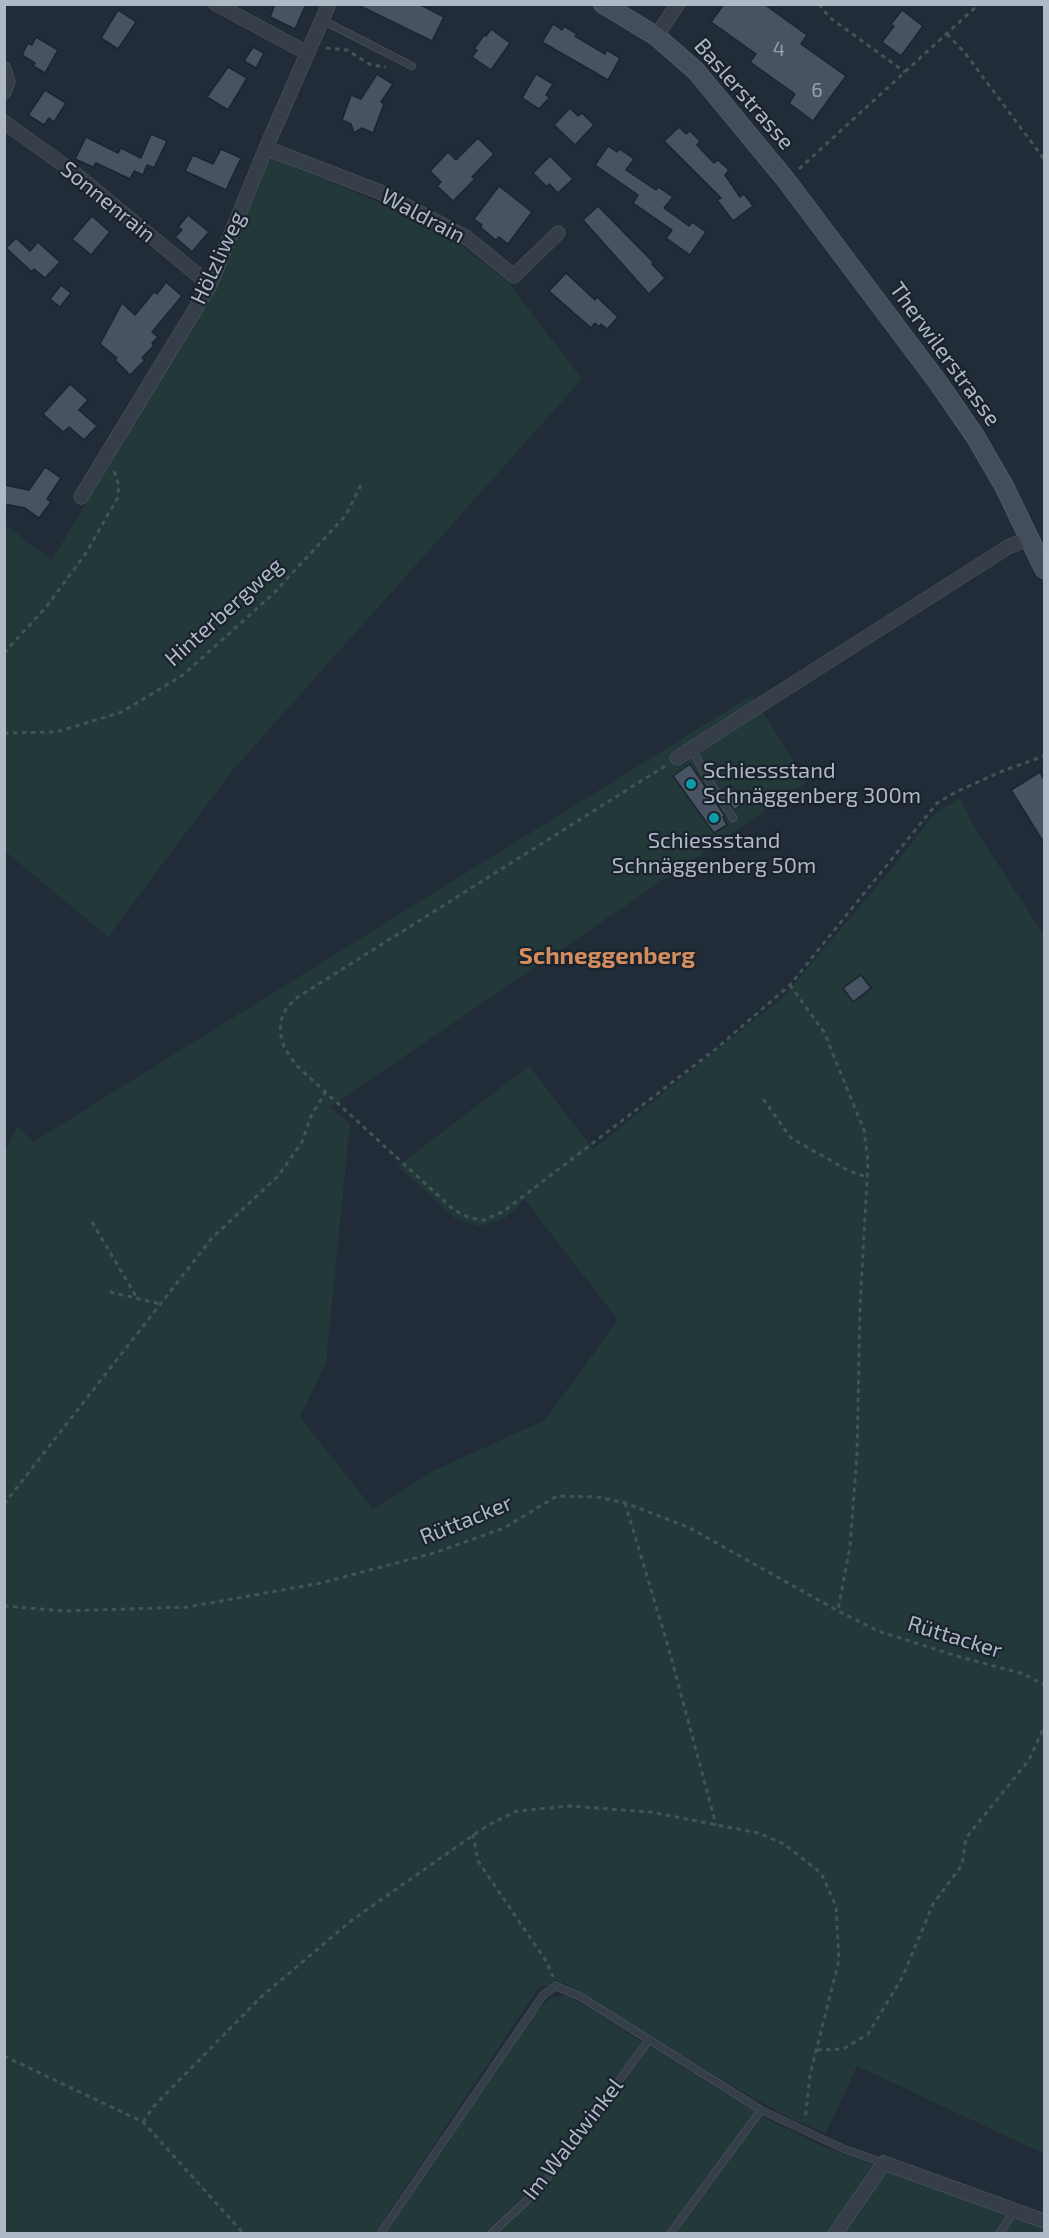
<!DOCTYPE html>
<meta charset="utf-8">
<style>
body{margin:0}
#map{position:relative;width:1049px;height:2238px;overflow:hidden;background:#212c38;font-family:"Exo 2",sans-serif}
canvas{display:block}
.frame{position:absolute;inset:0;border:6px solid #afb9c5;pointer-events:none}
</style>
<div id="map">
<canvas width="1049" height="2238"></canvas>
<div class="frame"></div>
</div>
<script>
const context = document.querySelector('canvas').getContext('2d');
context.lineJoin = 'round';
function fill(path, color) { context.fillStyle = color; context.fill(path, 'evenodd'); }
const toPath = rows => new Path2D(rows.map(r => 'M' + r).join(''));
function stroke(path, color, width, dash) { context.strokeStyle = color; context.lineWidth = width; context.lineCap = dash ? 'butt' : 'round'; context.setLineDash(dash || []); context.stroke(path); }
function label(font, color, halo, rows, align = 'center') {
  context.font = font + ' "Exo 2",sans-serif'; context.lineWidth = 4.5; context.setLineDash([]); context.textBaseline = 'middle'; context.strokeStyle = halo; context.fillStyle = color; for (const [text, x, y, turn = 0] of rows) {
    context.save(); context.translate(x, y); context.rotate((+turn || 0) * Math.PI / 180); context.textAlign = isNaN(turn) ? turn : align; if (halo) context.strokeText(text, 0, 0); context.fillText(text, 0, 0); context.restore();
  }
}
fill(toPath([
 [269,157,376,201,462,246,508,282,582,379,232,771,108,937,5,851,4,524,52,560,213,290],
 [752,695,807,782,330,1107,350,1124,326,1363,300,1417,373,1509,435,1470,545,1420,618,1320,525,1200,504,1219,479,1226,456,1219,398,1166,529,1066,593,1149,783,997,889,872,934,814,960,798,975,829,1044,935,1044,2154,857,2066,826,2133,794,2120,746,2094,565,1983,539,1987,375,2233,5,2234,4,1154,17,1126,33,1142],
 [567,1995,767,2119,822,2146,1044,2227,1044,2234,385,2234,537,2009,551,1998]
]), '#233839');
const building = toPath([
 [275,4,306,4,295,29,270,17,275,4],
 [356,4,419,4,444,17,432,41,356,4],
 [724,4,764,4,807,35,801,44,846,76,813,121,789,103,795,94,750,62,756,54,711,22,724,4],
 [118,10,136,22,118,49,101,38,118,10],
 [902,10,923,26,901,56,882,42,894,26,891,24,902,10],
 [553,24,562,30,564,26,577,34,575,36,605,54,607,50,620,58,608,80,542,42,553,24],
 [491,29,510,43,491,70,472,57,477,50,474,49,484,35,486,36,491,29],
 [36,37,58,50,45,73,33,66,35,63,22,55,28,43,32,45,36,37],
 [253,47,264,53,256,68,244,61,253,47],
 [228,67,247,78,228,110,207,97,228,67],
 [377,74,393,84,381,102,384,104,373,133,362,128,354,133,351,124,342,120,351,95,361,99,377,74],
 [536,74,553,84,546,95,550,97,539,109,522,98,536,74],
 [45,90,66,103,54,122,49,118,44,125,28,115,45,90],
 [570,108,578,116,582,113,594,125,575,145,554,125,570,108],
 [679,127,686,134,690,131,700,141,697,145,714,163,718,160,729,170,725,175,740,197,744,194,753,206,733,221,717,200,721,198,664,141,679,127],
 [151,134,167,141,154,168,147,165,143,175,134,171,130,179,96,163,93,167,75,159,86,137,118,153,121,148,141,158,151,134],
 [478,138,494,154,472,177,475,179,453,201,437,186,441,182,430,171,448,152,456,160,478,138],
 [608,146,617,152,620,149,634,159,626,170,656,190,658,187,673,197,664,208,689,226,692,222,706,232,690,255,666,238,672,230,633,203,638,195,595,165,608,146],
 [221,149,241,158,226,190,185,171,193,155,213,164,221,149],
 [550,156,573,179,558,193,549,184,547,187,533,173,550,156],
 [499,186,532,212,508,244,499,237,496,240,480,227,482,225,474,219,499,186],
 [598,206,653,262,652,264,665,278,649,294,583,220,598,206],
 [188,215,209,232,192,252,175,237,182,230,178,227,188,215],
 [92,216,110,232,91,255,72,239,92,216],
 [16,238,30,251,38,242,60,262,45,278,34,269,32,272,6,248,16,238],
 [566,273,595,300,597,297,618,317,607,329,601,324,599,327,595,323,591,328,549,291,566,273],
 [166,282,182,296,152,332,158,337,152,343,154,345,142,358,145,360,130,375,115,360,117,358,100,344,122,303,135,315,154,292,157,294,166,282],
 [61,285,71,293,60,307,50,299,61,285],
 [70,384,88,400,79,410,97,426,84,440,69,427,63,432,43,414,70,384],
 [45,467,61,478,47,499,51,502,39,518,25,508,4,504,4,485,29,490,45,467],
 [690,764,725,816,723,817,727,825,714,833,673,776,690,764],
 [1040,772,1044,780,1044,843,1011,790,1040,772],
 [731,785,743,804,734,810,722,791,731,785],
 [861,975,871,988,853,1002,843,988,861,975]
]);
fill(building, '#475362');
stroke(building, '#1c252f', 1.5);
const lane = toPath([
 [322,20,412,66],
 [692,749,709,781,733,818],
 [380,2234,543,1995,556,1986,581,1997,761,2110,844,2149,884,2163],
 [491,2234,540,2188,649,2040],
 [670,2234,761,2110],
 [999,2234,1015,2210]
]);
const street = toPath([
 [216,4,307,53],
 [656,36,678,4],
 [4,69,8,82,4,92],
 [4,122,72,171,210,285],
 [266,148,380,192,467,238,514,276,558,233],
 [81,497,210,285,266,148,329,4],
 [677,758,1008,547,1030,538],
 [835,2234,884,2163,1044,2221]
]);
const secondary = toPath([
 [603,4,656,36,696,71,786,180,937,381,975,436,1004,486,1044,569]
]);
stroke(lane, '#525c66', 8);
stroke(street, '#525c66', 15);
stroke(secondary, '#525c66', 20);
stroke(toPath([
 [819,4,829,17,905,72],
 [947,34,965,53,1044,159],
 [326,48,347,50,371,65,386,67],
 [799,169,979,4],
 [4,653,47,606,86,553,117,499,119,486,114,471],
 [4,733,56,732,122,712,183,675,273,594,346,515,362,483],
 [665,766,298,997,287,1007,281,1020,280,1032,284,1047,296,1065,454,1210,470,1218,484,1220,504,1211,717,1048,790,985,937,803,956,792,1000,772,1044,756],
 [790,985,824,1032,864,1130,868,1162,860,1306,857,1455,850,1546,838,1610],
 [763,1099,791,1138,849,1171,867,1177],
 [92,1222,137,1298],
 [110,1292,161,1304],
 [625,1503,668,1646,716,1825],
 [4,1504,212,1238,278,1176,302,1142,311,1116,325,1093],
 [4,1606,64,1611,188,1607,321,1583,434,1553,504,1528,557,1496,597,1497,625,1503,688,1527,838,1611,878,1631,960,1657,1024,1674,1044,1685],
 [473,1834,478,1861,546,1961,553,1977],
 [817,2050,843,2049,868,2034,903,1976,933,1904,962,1865,966,1838,1029,1760,1044,1727],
 [4,2056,143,2122,244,2234],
 [143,2122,154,2106,261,1997,352,1920,488,1825,517,1811,569,1806,651,1812,758,1833,784,1844,821,1873,836,1906,839,1960,810,2075,805,2120]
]), '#415557', 3, [4.5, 4.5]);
stroke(lane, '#353e49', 7);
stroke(street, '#353e49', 14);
stroke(secondary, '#434d5c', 18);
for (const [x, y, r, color] of [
 [691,784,6,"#0f9aa8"],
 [714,818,6,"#0f9aa8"]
]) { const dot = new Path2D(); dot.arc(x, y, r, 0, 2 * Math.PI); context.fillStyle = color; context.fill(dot); stroke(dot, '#1a232d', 2); }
label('20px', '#95a0ac', null, [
 ["4",779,49],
 ["6",817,90]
]);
label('22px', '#afb9c5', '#1a232d', [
 ["Baslerstrasse",744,94,49],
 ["Sonnenrain",108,202,39],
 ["Waldrain",423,216,28],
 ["Hölzliweg",218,258,-65],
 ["Therwilerstrasse",945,354,54],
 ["Hinterbergweg",224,612,-42],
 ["Rüttacker",466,1520,-22],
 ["Rüttacker",955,1637,17],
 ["Im Waldwinkel",573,2139,-52]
]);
label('22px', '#afb9c5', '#1a232d', [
 ["Schiessstand",703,771],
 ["Schnäggenberg 300m",703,796],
 ["Schiessstand",714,841,"center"],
 ["Schnäggenberg 50m",714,866,"center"]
], 'left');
label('bold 24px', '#d28c5e', '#1a232d', [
 ["Schneggenberg",607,956]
]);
</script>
